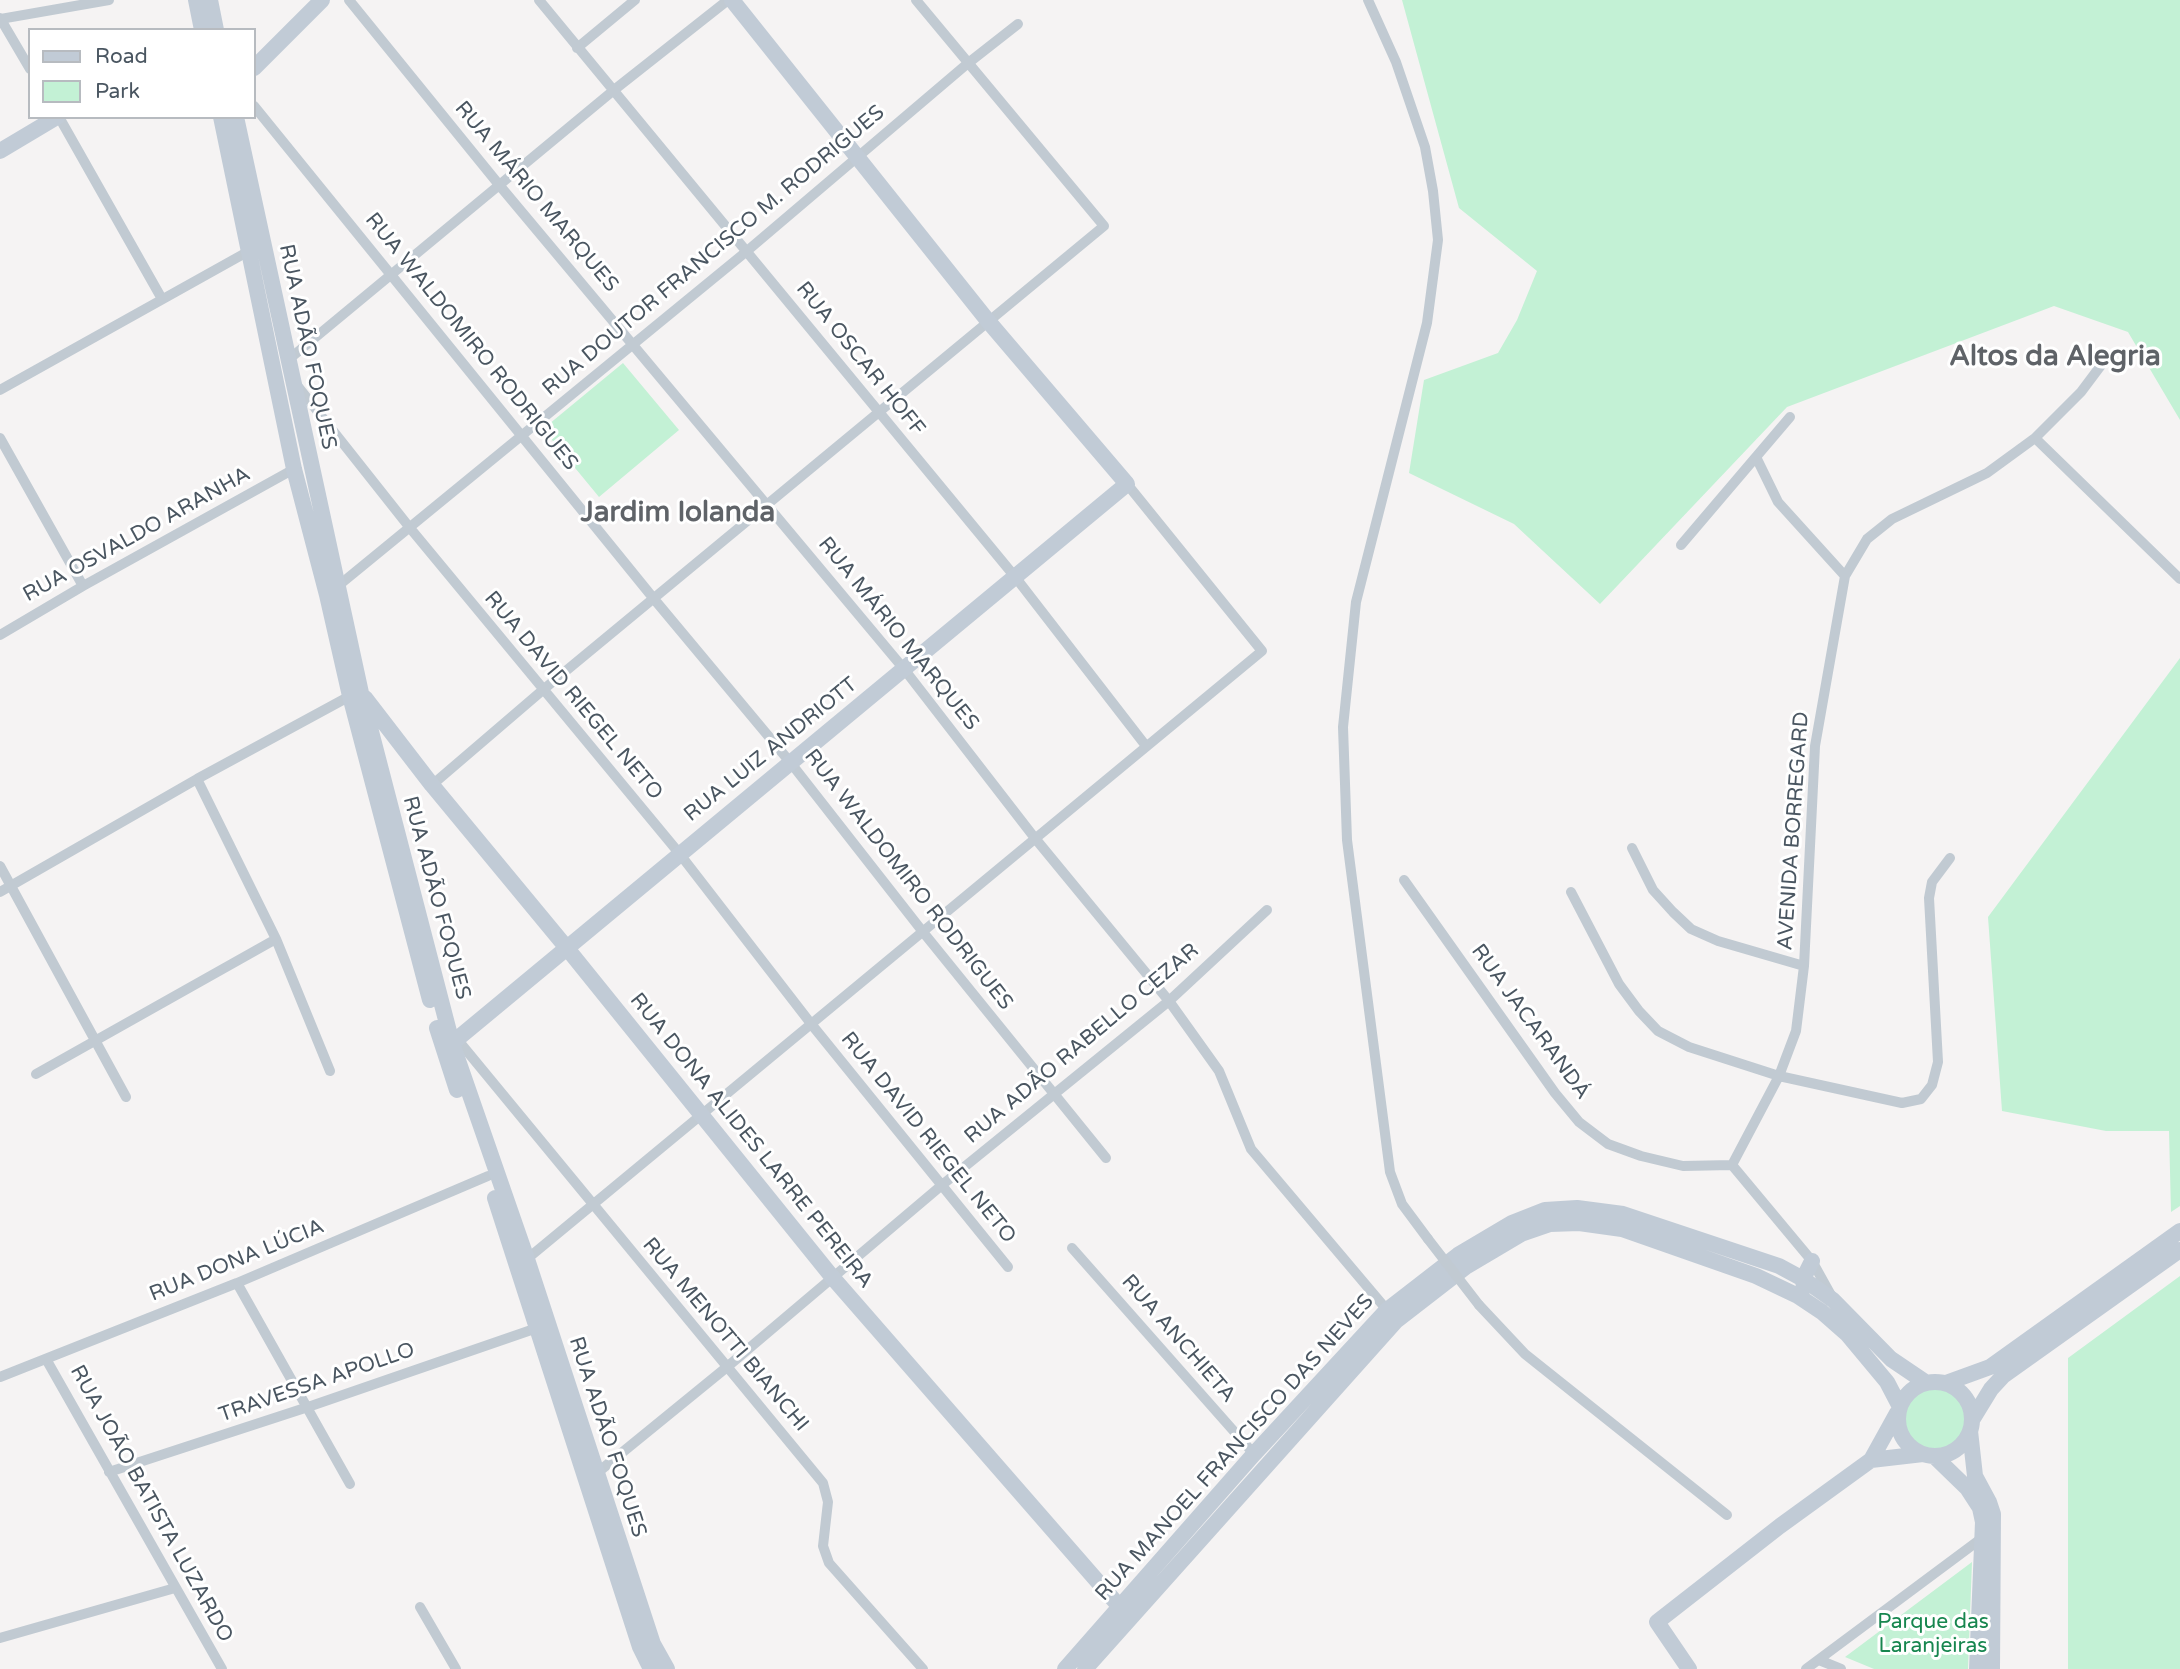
<!DOCTYPE html>
<meta charset="utf-8">
<style>
body{margin:0}
#map{position:relative;width:2180px;height:1669px;overflow:hidden;background:#f5f3f3;font-family:"Varela Round",sans-serif}
canvas{display:block}
.legend{position:absolute;left:28px;top:28px;width:228px;height:91px;box-sizing:border-box;background:#fff;border:2px solid #b7bbc0;margin:0;padding:9px 12px;list-style:none;font-size:21px;color:#4a5661}
.legend li{display:flex;align-items:center;gap:14px;height:35px}
.legend b{width:35px;border:2px solid #b7bbc0}
</style>
<div id="map">
<canvas width="2180" height="1669"></canvas>
<ul class="legend">
<li><b style="height:9px;background:#c1cbd6"></b>Road</li>
<li><b style="height:19px;background:#c3f1d5"></b>Park</li>
</ul>
</div>
<script>
const context = document.querySelector('canvas').getContext('2d');
context.lineJoin = 'round';
function fill(path, color) { context.fillStyle = color; context.fill(path, 'evenodd'); }
const toPath = rows => new Path2D(rows.map(r => 'M' + r).join(''));
function stroke(path, color, width, dash) { context.strokeStyle = color; context.lineWidth = width; context.lineCap = dash ? 'butt' : 'round'; context.setLineDash(dash || []); context.stroke(path); }
function label(font, color, halo, rows, align = 'center') {
  context.font = font + ' "Varela Round",sans-serif'; context.lineWidth = 6; context.setLineDash([]); context.textBaseline = 'middle'; context.strokeStyle = halo; context.fillStyle = color; for (const [text, x, y, turn = 0] of rows) {
    context.save(); context.translate(x, y); context.rotate((+turn || 0) * Math.PI / 180); context.textAlign = isNaN(turn) ? turn : align; if (halo) context.strokeText(text, 0, 0); context.fillText(text, 0, 0); context.restore();
  }
}
fill(toPath([
 [1402,0,2180,0,2180,420,2128,332,2054,306,1787,407,1600,604,1514,524,1409,473,1424,380,1498,353,1517,320,1537,271,1459,208],
 [623,363,679,430,599,497,543,429],
 [2180,658,2180,1206,2171,1212,2169,1131,2106,1131,2002,1111,1988,917],
 [2180,1276,2180,1669,2068,1669,2068,1358],
 '1903 1419a31 31 0 1 1 62 0a31 31 0 1 1-62 0Z',
 [1972,1562,1968,1669,1874,1669,1845,1657]
]), '#c3f1d5');
stroke(toPath([
 [349,0,500,186,904,669,1034,837,1169,1001,1219,1071,1251,1149,1387,1310],
 [539,0,1016,578,1146,746],
 [1368,0,1396,62,1425,147,1433,191,1438,240,1427,323,1356,602,1343,727,1347,840,1390,1172,1402,1204,1428,1239],
 [0,18,30,69],
 [0,19,109,0],
 [577,48,635,0],
 [254,106,654,599,790,762,923,932,1106,1158],
 [59,117,162,299],
 [288,360,614,90,728,0],
 [296,384,410,528,679,853,812,1025,1008,1267],
 [0,390,249,251],
 [0,438,83,586],
 [2035,438,2180,579],
 [1756,457,1778,502,1845,576],
 [1681,545,1790,417],
 [338,586,747,251,967,64,1018,24],
 [0,635,83,586,294,469],
 [197,779,276,939,330,1071],
 [432,785,544,689,1104,226,916,0],
 [1632,848,1653,890,1673,912,1691,929,1718,941,1804,966],
 [0,866,126,1097],
 [1404,880,1555,1093,1579,1122,1608,1144,1641,1156,1683,1166,1732,1165],
 [0,892,197,779,350,696],
 [1571,892,1619,984,1639,1011,1658,1031,1689,1047,1779,1076,1902,1103,1921,1099,1932,1085,1938,1062,1929,898,1932,882,1950,858],
 [457,1039,823,1483,828,1502,823,1546,829,1563,923,1669],
 [36,1074,276,939],
 [1732,1165,1779,1076,1796,1031,1804,966,1815,746,1845,576,1867,539,1892,519,1987,473,2035,438,2081,392,2102,364],
 [1732,1165,1812,1261,1832,1297],
 [1072,1248,1254,1454],
 [527,1259,1262,651,1127,484],
 [237,1283,350,1484],
 [1479,1305,1525,1354,1727,1515],
 [46,1359,222,1669],
 [0,1377,237,1283,488,1176],
 [109,1472,308,1407,537,1328],
 [597,1473,727,1367,942,1185,1169,1001,1267,910],
 [420,1607,456,1669],
 [0,1638,175,1588],
 [1819,1660,1841,1669],
 [1806,1669,1982,1538]
]), '#c1cad2', 10);
stroke(toPath([
 [196,0,202,30],
 [210,0,216,30],
 [254,68,322,0],
 [221,117,294,469,327,595,350,696,430,1000],
 [236,117,361,693,452,1043,527,1259,653,1644,667,1669],
 [0,151,57,117],
 [365,698,432,785,566,947,833,1278,1119,1606],
 [437,1028,457,1090],
 [445,1049,1127,484,988,321,732,0],
 [495,1198,640,1647,651,1669],
 [1804,1288,1803,1279,1812,1261],
 '1898 1419a37 37 0 1 1 74 0a37 37 0 1 1-74 0Z',
 [1946,1383,1990,1367,2180,1231],
 [1972,1420,1991,1389,2003,1376,2180,1250],
 [1970,1431,1975,1476,1989,1502,1993,1514,1992,1669],
 [1934,1456,1967,1488,1980,1508,1983,1522,1977,1669],
 [1871,1460,1923,1454],
 [1065,1669,1254,1454,1387,1310,1458,1255,1512,1223,1545,1210,1577,1208,1623,1214,1779,1266,1803,1279,1833,1300,1891,1359,1925,1382],
 [1085,1669,1396,1321,1467,1266,1521,1234,1550,1224,1579,1223,1622,1229,1756,1276,1798,1296,1822,1312,1847,1334,1887,1382,1899,1405],
 [1689,1669,1657,1622,1780,1526,1871,1460,1897,1413]
]), '#c1cbd6', 16);
stroke(toPath([
 [1428,1239,1479,1305]
]), '#c1cad2', 10);
label('21px', '#4a5661', '#fff', [
 ["RUA MÁRIO MARQUES",536,197,50],
 ["RUA DOUTOR FRANCISCO M. RODRIGUES",714,251,-40],
 ["RUA WALDOMIRO RODRIGUES",471,342,51],
 ["RUA ADÃO FOQUES",307,347,78],
 ["RUA OSCAR HOFF",860,359,51],
 ["RUA OSVALDO ARANHA",137,535,-29],
 ["RUA MÁRIO MARQUES",898,634,51],
 ["RUA DAVID RIEGEL NETO",573,696,50],
 ["RUA LUIZ ANDRIOTT",771,750,-39],
 ["AVENIDA BORREGARD",1794,831,-86],
 ["RUA WALDOMIRO RODRIGUES",908,880,52],
 ["RUA ADÃO FOQUES",436,898,75],
 ["RUA JACARANDÁ",1530,1022,54],
 ["RUA ADÃO RABELLO CEZAR",1082,1044,-40],
 ["RUA DAVID RIEGEL NETO",928,1138,51],
 ["RUA DONA ALIDES LARRE PEREIRA",751,1141,51],
 ["RUA DONA LÚCIA",237,1261,-22],
 ["RUA MENOTTI BIANCHI",725,1335,50],
 ["RUA ANCHIETA",1178,1339,49],
 ["TRAVESSA APOLLO",317,1383,-19],
 ["RUA ADÃO FOQUES",607,1437,72],
 ["RUA MANOEL FRANCISCO DAS NEVES",1235,1448,-48],
 ["RUA JOÃO BATISTA LUZARDO",151,1504,61]
]);
label('21px', '#17864f', '#fff', [
 ["Parque das",1933,1622],
 ["Laranjeiras",1933,1646]
]);
label('bold 28px', '#5f6368', '#fff', [
 ["Altos da Alegria",2055,358],
 ["Jardim Iolanda",678,514]
]);
</script>
